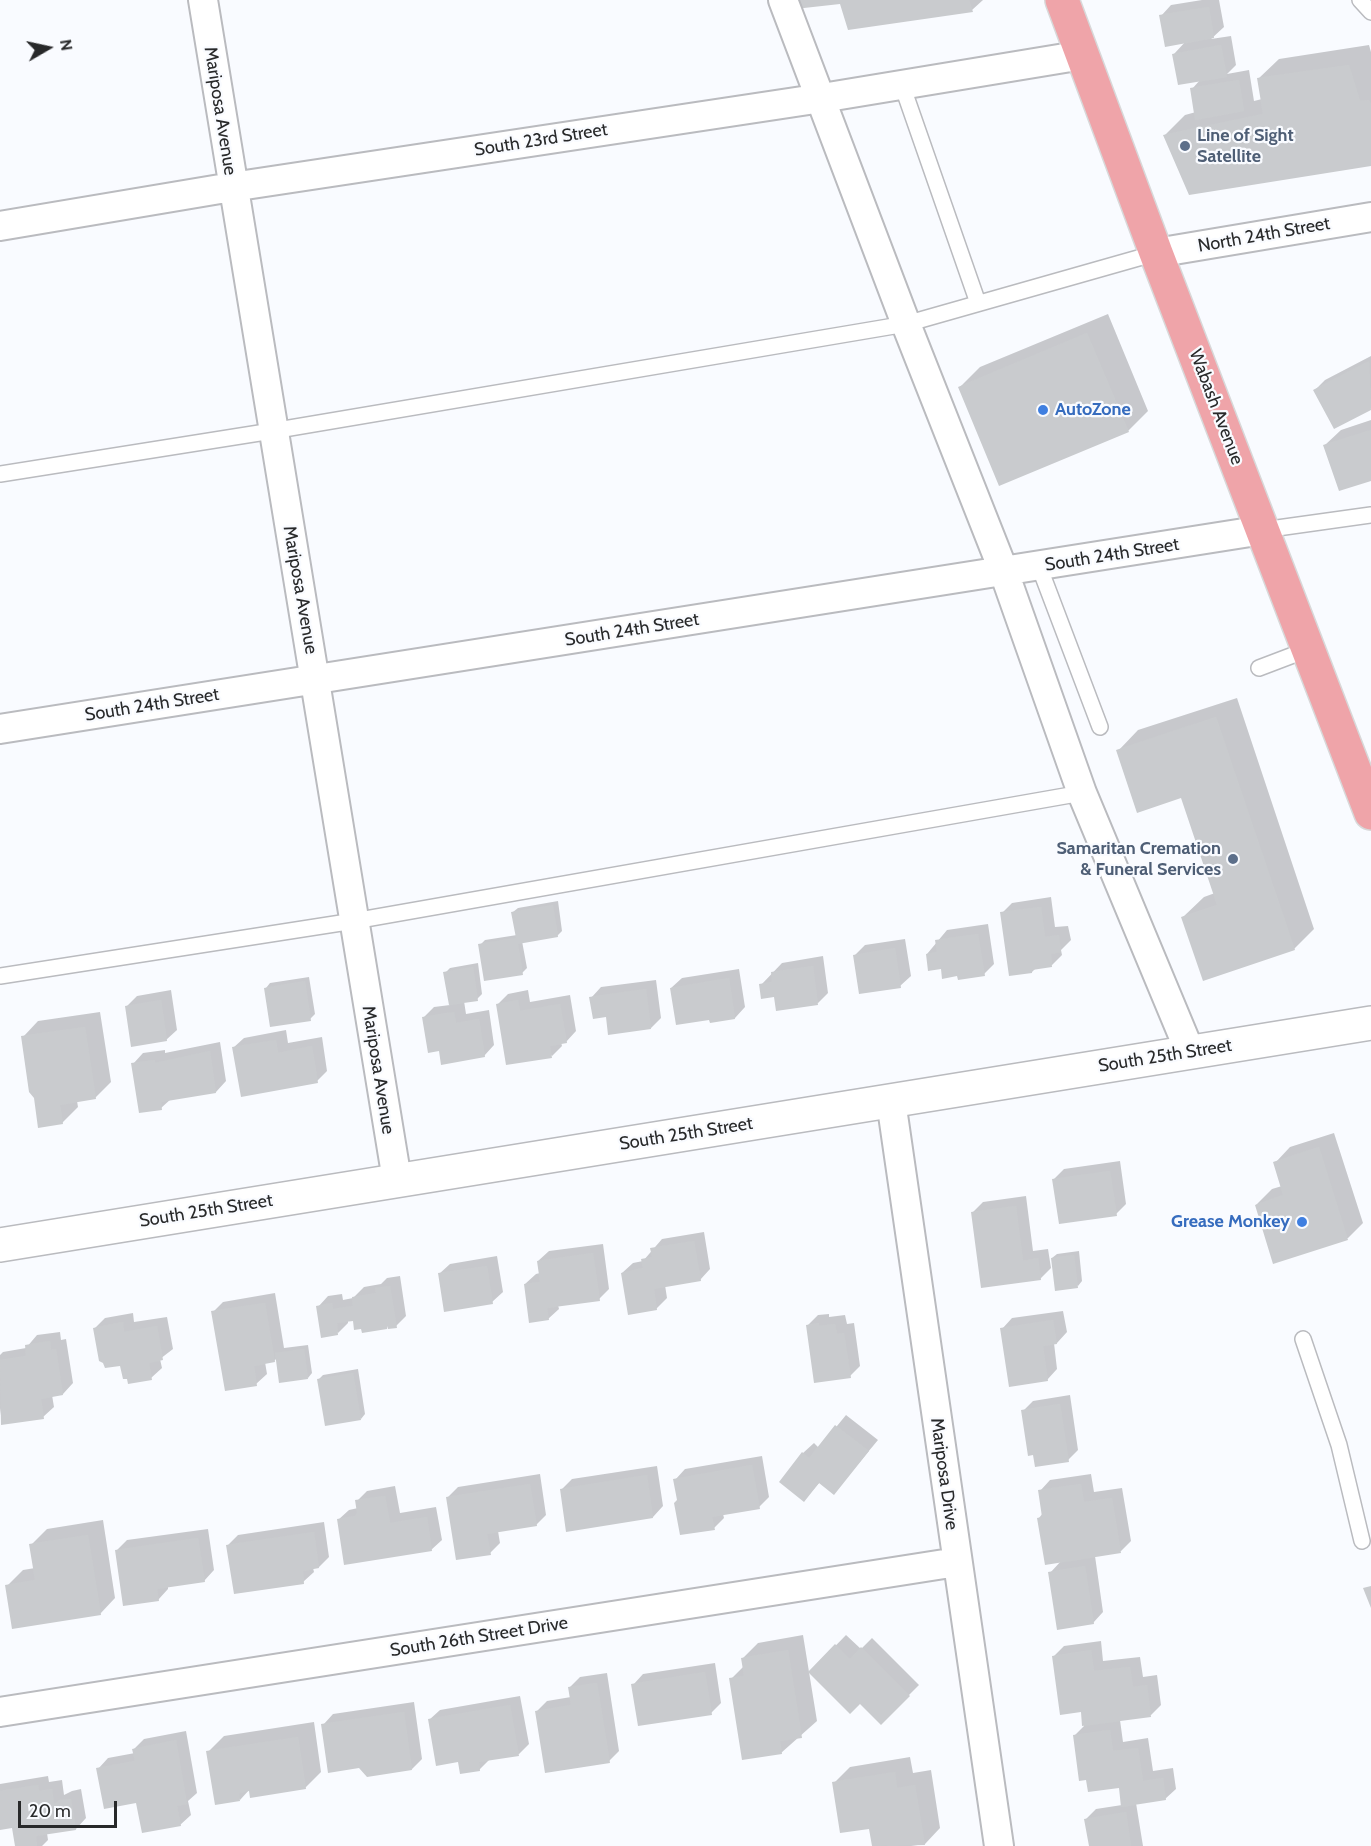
<!DOCTYPE html>
<style>
body{margin:0}
#map{position:relative;width:1371px;height:1846px;overflow:hidden;background:#f9fbff;font-family:Cabin,sans-serif}
canvas{display:block}
.north{position:absolute;left:18px;top:18px;width:60px;height:60px;-webkit-text-stroke:4px #f9fbff;paint-order:stroke;rotate:81deg;font-size:16px;font-weight:700;line-height:24px;text-align:center;color:#28292a}
.north::after{content:'';display:block;margin:auto;width:21px;height:27px;background:#28292a;clip-path:polygon(50% 0,100% 100%,50% 72%,0 100%)}
.scale{position:absolute;left:18px;top:1801px;width:99px;height:27px;box-sizing:border-box;border:3px solid #28292a;border-top:0;padding-left:8px;font-size:18px;line-height:21px;white-space:nowrap;color:#28292a;-webkit-text-stroke:4px #f9fbff;paint-order:stroke}
</style>
<div id="map">
<canvas width="1371" height="1846"></canvas>
<div class="north">N</div>
<div class="scale">20 m</div>
</div>
<script>
const context = document.querySelector('canvas').getContext('2d');
context.lineJoin = 'round';
function fill(path, color) { context.fillStyle = color; context.fill(path, 'evenodd'); }
const toPath = rows => new Path2D(rows.map(r => 'M' + r).join(''));
function stroke(path, color, width, dash) { context.strokeStyle = color; context.lineWidth = width; context.lineCap = dash ? 'butt' : 'round'; context.setLineDash(dash || []); context.stroke(path); }
function label(font, color, halo, rows, align = 'center') {
  context.font = font + ' Cabin,sans-serif'; context.lineWidth = 4.5; context.setLineDash([]); context.textBaseline = 'middle'; context.strokeStyle = halo; context.fillStyle = color; for (const [text, x, y, turn = 0] of rows) {
    context.save(); context.translate(x, y); context.rotate((+turn || 0) * Math.PI / 180); context.textAlign = isNaN(turn) ? turn : align; if (halo) context.strokeText(text, 0, 0); context.fillText(text, 0, 0); context.restore();
  }
}
fill(toPath([
 [795,0,983,0,972,10,849,28,841,3],
 [1202,0,1219,0,1224,27,1211,39,1231,36,1236,65,1227,74,1249,70,1254,101,1262,99,1258,79,1279,59,1369,45,1371,52,1371,165,1165,135,1185,115,1196,112,1192,89,1200,80,1174,54,1186,41,1161,16,1171,5],
 [1108,314,1148,411,1128,431,960,387,980,367],
 [1371,356,1371,408,1334,427,1315,390,1325,380],
 [1371,420,1371,479,1325,445,1341,430],
 [1237,698,1314,929,1294,949,1183,917,1204,897,1215,893,1182,796,1118,751,1138,730],
 [1051,897,1055,927,1068,926,1071,940,1061,950,1062,955,1052,965,1036,968,1032,972,1002,913,1012,903],
 [558,901,562,931,557,936,522,941,527,968,522,973,480,945,485,940,517,935,513,912,518,908],
 [988,924,994,964,984,974,959,975,942,967,927,954,947,930],
 [905,939,911,976,900,986,855,955,865,945],
 [823,956,828,993,818,1003,776,995,761,985,782,963],
 [478,963,482,994,477,999,464,1001,466,1014,489,1010,494,1045,484,1056,440,1049,423,1018,434,1007,450,1005,445,973,450,968],
 [739,969,745,1007,735,1018,711,1018,671,988,682,978],
 [309,977,315,1014,310,1019,266,988,270,983],
 [656,980,661,1018,651,1028,607,1016,591,998,601,987],
 [171,990,177,1030,166,1040,127,1006,137,996],
 [528,990,530,1002,570,995,576,1031,566,1042,561,1042,562,1046,552,1056,498,1004,508,994],
 [100,1012,111,1082,95,1098,77,1101,78,1107,62,1123,35,1097,23,1037,38,1021],
 [286,1030,288,1043,322,1037,327,1071,317,1081,233,1048,244,1038],
 [220,1042,226,1081,216,1092,171,1099,161,1108,133,1064,143,1053,165,1050,165,1053],
 [1334,1133,1363,1223,1348,1238,1274,1262,1256,1205,1272,1189,1282,1186,1275,1163,1290,1147],
 [1120,1161,1126,1204,1116,1214,1054,1179,1064,1169],
 [1026,1196,1033,1251,1048,1249,1051,1268,1040,1279,973,1212,983,1202],
 [704,1232,710,1269,700,1280,665,1285,667,1298,656,1309,622,1273,633,1263,643,1261,662,1239],
 [603,1244,609,1289,599,1299,558,1305,559,1309,548,1319,525,1284,536,1274,540,1273,538,1261,549,1251],
 [1079,1251,1082,1281,1078,1286,1052,1258,1057,1254],
 [497,1256,503,1292,492,1302,439,1274,450,1264],
 [400,1276,406,1316,396,1326,354,1320,348,1320,348,1323,338,1333,318,1307,328,1296,342,1294,343,1300,353,1298,364,1287,381,1284,387,1278],
 [275,1293,284,1348,308,1345,312,1373,308,1378,277,1358,274,1361,265,1362,267,1374,256,1384,213,1312,223,1302],
 [1063,1311,1067,1332,1057,1343,1054,1343,1057,1369,1047,1380,1002,1329,1012,1318],
 [133,1313,134,1322,167,1317,173,1349,160,1359,162,1368,151,1378,122,1364,94,1329,105,1318],
 [829,1314,829,1317,845,1315,847,1324,854,1323,860,1366,850,1376,807,1326,818,1315],
 [60,1332,61,1340,66,1339,73,1383,63,1394,52,1395,54,1407,43,1417,2,1423,0,1408,0,1355,3,1352,26,1348,37,1335],
 [358,1369,365,1414,361,1419,318,1380,323,1375],
 [1070,1395,1078,1450,1068,1460,1023,1411,1033,1401],
 [846,1415,878,1440,834,1493,820,1482,804,1500,803,1453,814,1443,819,1448],
 [762,1456,769,1497,759,1507,723,1514,724,1518,714,1528,679,1500,675,1480,685,1469],
 [657,1466,663,1506,653,1517,561,1490,572,1479],
 [540,1474,546,1515,536,1525,498,1531,500,1543,490,1553,448,1497,458,1487],
 [1091,1474,1094,1492,1122,1488,1131,1541,1121,1551,1095,1556,1103,1612,1093,1623,1050,1573,1061,1561,1039,1518,1043,1513,1040,1491,1050,1480],
 [395,1486,400,1513,436,1507,442,1540,431,1550,338,1520,349,1510,358,1508,357,1501,367,1491],
 [103,1520,115,1598,100,1614,7,1586,23,1570,35,1568,31,1545,47,1529],
 [324,1522,329,1557,319,1567,313,1568,314,1572,303,1582,228,1545,238,1535],
 [208,1529,214,1570,204,1581,168,1586,168,1589,158,1600,116,1551,127,1540],
 [803,1635,817,1721,781,1753,731,1679,744,1666,743,1658,758,1643],
 [846,1635,861,1649,872,1638,919,1685,881,1723,860,1702,810,1672],
 [1101,1641,1103,1661,1140,1657,1143,1677,1157,1675,1161,1705,1151,1715,1120,1720,1123,1742,1148,1738,1153,1771,1173,1768,1176,1789,1165,1799,1136,1803,1143,1846,1090,1846,1086,1819,1096,1809,1122,1805,1120,1787,1074,1736,1084,1726,1082,1710,1054,1656,1064,1646],
 [715,1663,721,1703,711,1713,633,1685,643,1674],
 [607,1673,619,1751,609,1761,537,1711,547,1701,571,1697,569,1688,580,1677],
 [520,1696,529,1744,519,1754,490,1759,479,1770,459,1760,429,1720,440,1710],
 [414,1702,422,1759,412,1769,323,1725,333,1714],
 [314,1722,321,1772,305,1788,250,1789,240,1800,208,1752,224,1736],
 [186,1731,197,1793,188,1801,191,1815,180,1825,98,1769,108,1758,135,1753,134,1749,144,1739],
 [910,1757,913,1773,931,1770,940,1828,925,1844,911,1846,873,1846,870,1827,834,1783,850,1767],
 [48,1776,49,1782,62,1780,64,1795,72,1791,81,1789,86,1818,76,1829,47,1833,48,1840,42,1846,17,1846,14,1826,0,1829,0,1784]
]), '#0003');
fill(toPath([
 [794,0,969,0,973,12,848,30,840,4,795,9],
 [1209,7,1214,38,1165,47,1159,15],
 [1221,45,1227,77,1178,85,1172,54],
 [1349,65,1360,101,1369,100,1371,104,1371,166,1189,195,1163,135,1263,114,1257,78],
 [1239,80,1244,111,1195,120,1190,88],
 [1087,333,1129,432,999,486,958,387],
 [1369,361,1371,410,1334,429,1313,390],
 [1371,430,1371,481,1339,491,1323,445],
 [1216,717,1295,950,1203,981,1181,917,1217,905,1181,798,1137,813,1116,750],
 [553,905,558,937,518,944,523,975,484,981,478,944,516,938,511,912],
 [1041,907,1045,937,1059,935,1061,952,1051,954,1052,967,1032,970,1032,973,1009,976,1000,912],
 [978,934,985,976,958,980,957,976,942,979,941,969,928,971,926,954,937,952,935,940],
 [895,948,901,988,859,994,853,955],
 [813,966,818,1005,776,1011,774,997,761,999,759,984,772,982,771,972],
 [473,967,478,1001,449,1005,443,972],
 [729,978,735,1019,710,1023,709,1020,676,1025,670,988],
 [305,981,311,1021,270,1027,264,988],
 [646,989,651,1029,608,1035,606,1017,593,1019,589,997],
 [161,1000,167,1041,131,1047,125,1006],
 [518,1000,520,1011,560,1004,567,1043,550,1046,552,1058,506,1065,496,1004],
 [454,1012,456,1023,479,1019,485,1057,441,1065,439,1051,428,1053,422,1017],
 [85,1027,96,1099,60,1105,63,1124,38,1128,34,1098,29,1092,21,1036],
 [276,1040,278,1053,312,1046,318,1083,241,1097,232,1047],
 [210,1051,216,1093,161,1102,162,1110,139,1113,131,1063,155,1060,155,1063],
 [1319,1147,1348,1240,1273,1264,1255,1205,1283,1195,1273,1162],
 [1110,1171,1117,1216,1059,1224,1052,1179],
 [1016,1206,1023,1261,1038,1258,1041,1280,981,1288,971,1212],
 [694,1241,701,1281,654,1289,657,1310,628,1315,621,1273,643,1268,641,1259,652,1257,650,1248],
 [593,1253,600,1301,547,1308,549,1320,529,1323,524,1284,540,1282,537,1261],
 [1074,1255,1078,1288,1055,1291,1051,1258],
 [487,1266,493,1304,444,1312,438,1273],
 [390,1286,397,1328,388,1329,388,1326,387,1329,362,1333,361,1329,354,1330,353,1321,337,1323,338,1335,321,1338,316,1306,332,1303,333,1309,353,1306,352,1297,376,1293,375,1288],
 [265,1303,275,1362,254,1366,257,1386,225,1391,211,1311],
 [1053,1320,1057,1344,1043,1346,1048,1381,1009,1387,1000,1328],
 [123,1322,124,1332,157,1326,163,1360,149,1363,152,1380,128,1384,127,1379,123,1379,120,1366,105,1368,103,1363,99,1361,93,1328],
 [819,1323,819,1326,835,1324,837,1334,844,1333,851,1378,814,1383,806,1325],
 [50,1341,51,1350,56,1349,63,1395,41,1399,44,1419,1,1425,0,1360,26,1356,25,1345],
 [304,1349,308,1379,279,1383,275,1353],
 [353,1373,361,1420,325,1426,317,1379],
 [1060,1404,1069,1462,1035,1467,1033,1455,1028,1456,1021,1410],
 [835,1425,869,1451,834,1495,819,1483,804,1502,779,1482,802,1452,809,1458],
 [752,1465,760,1509,712,1517,715,1530,680,1535,674,1503,677,1500,673,1479],
 [647,1475,653,1518,566,1532,560,1489],
 [530,1484,537,1526,487,1534,491,1555,456,1560,446,1497],
 [1081,1484,1084,1502,1112,1498,1121,1553,1045,1565,1037,1518,1042,1517,1038,1490],
 [385,1496,390,1523,427,1517,432,1551,344,1565,337,1519,355,1516,357,1513,355,1500],
 [314,1532,319,1568,303,1571,304,1584,234,1594,226,1545],
 [88,1535,101,1615,12,1629,5,1585,35,1580,29,1544],
 [198,1538,205,1582,157,1589,159,1601,123,1606,115,1550],
 [1085,1566,1094,1624,1057,1630,1048,1572],
 [1371,1586,1371,1608,1363,1588],
 [835,1644,850,1659,861,1647,910,1696,881,1725,860,1704,850,1714,808,1672],
 [788,1650,802,1738,780,1741,782,1754,742,1760,729,1678,744,1676,741,1658],
 [1091,1650,1094,1671,1130,1667,1133,1687,1147,1685,1151,1717,1082,1726,1081,1712,1060,1715,1052,1656],
 [705,1672,712,1715,638,1726,631,1684],
 [597,1683,610,1763,545,1773,535,1711,571,1705,568,1687],
 [510,1705,519,1756,479,1762,480,1771,460,1774,458,1762,436,1766,428,1719],
 [404,1712,412,1770,367,1777,359,1768,328,1773,321,1724],
 [1110,1730,1113,1751,1138,1748,1143,1781,1163,1778,1166,1800,1121,1807,1119,1788,1088,1792,1086,1780,1079,1781,1073,1735],
 [298,1737,306,1789,250,1798,249,1791,239,1793,240,1801,215,1805,206,1751],
 [176,1740,187,1804,177,1806,181,1826,142,1833,136,1803,104,1809,96,1768,135,1761,132,1749],
 [895,1772,897,1788,915,1785,925,1845,872,1846,869,1829,840,1833,832,1782],
 [38,1785,39,1791,52,1789,54,1804,60,1800,71,1799,76,1830,36,1836,37,1846,15,1846,12,1828,0,1830,0,1791],
 [1126,1812,1131,1846,1089,1846,1084,1819]
]), '#c9cbce');
const service = toPath([
 [1360,0,1371,12],
 [902,85,978,303],
 [0,474,272,431,906,324,1156,253],
 [1263,530,1371,515],
 [1039,566,1100,727],
 [1259,668,1309,649],
 [0,976,354,921,1082,793],
 [1303,1339,1339,1445,1362,1541]
]);
const minor = toPath([
 [203,0,397,1180],
 [783,0,906,324,1004,572,1082,793,1190,1052],
 [0,226,232,187,822,98,1083,55],
 [1156,253,1371,217],
 [0,729,1263,530],
 [891,1101,999,1846],
 [0,1712,957,1562]
]);
const secondary = toPath([
 [0,1245,1371,1023]
]);
const primary = toPath([
 [1062,0,1156,253,1371,813]
]);
stroke(service, '#babbbf', 18);
stroke(minor, '#babbbf', 32);
stroke(secondary, '#babbbf', 36);
stroke(primary, '#d8d8d9', 36);
stroke(service, '#fff', 15);
stroke(minor, '#fff', 28);
stroke(secondary, '#fff', 33);
stroke(primary, '#efa4a9', 33);
for (const [x, y, r, color] of [
 [1185,146,6,"#5c6f8a"],
 [1043,410,6,"#3f7fe0"],
 [1233,859,6,"#5c6f8a"],
 [1302,1222,6,"#3f7fe0"]
]) { const dot = new Path2D(); dot.arc(x, y, r, 0, 2 * Math.PI); context.fillStyle = color; context.fill(dot); stroke(dot, '#f9fbff', 2); }
label('18px', '#28292a', '#f9fbff', [
 ["Mariposa Avenue",220,111,81],
 ["South 23rd Street",541,140,-9],
 ["North 24th Street",1264,235,-10],
 ["Wabash Avenue",1216,407,69],
 ["South 24th Street",1112,555,-9],
 ["Mariposa Avenue",300,590,80],
 ["South 24th Street",632,630,-9],
 ["South 24th Street",152,705,-9],
 ["South 25th Street",1165,1056,-9],
 ["Mariposa Avenue",378,1070,81],
 ["South 25th Street",686,1134,-9],
 ["South 25th Street",206,1211,-9],
 ["Mariposa Drive",944,1474,82],
 ["South 26th Street Drive",479,1637,-9]
]);
label('bold 18px', '#4e5e75', '#f9fbff', [
 ["Line of Sight",1197,136],
 ["Satellite",1197,157],
 ["Samaritan Cremation",1221,849,"right"],
 ["& Funeral Services",1221,870,"right"]
], 'left');
label('bold 18px', '#366cbe', '#f9fbff', [
 ["AutoZone",1055,410],
 ["Grease Monkey",1290,1222,"right"]
], 'left');
</script>
